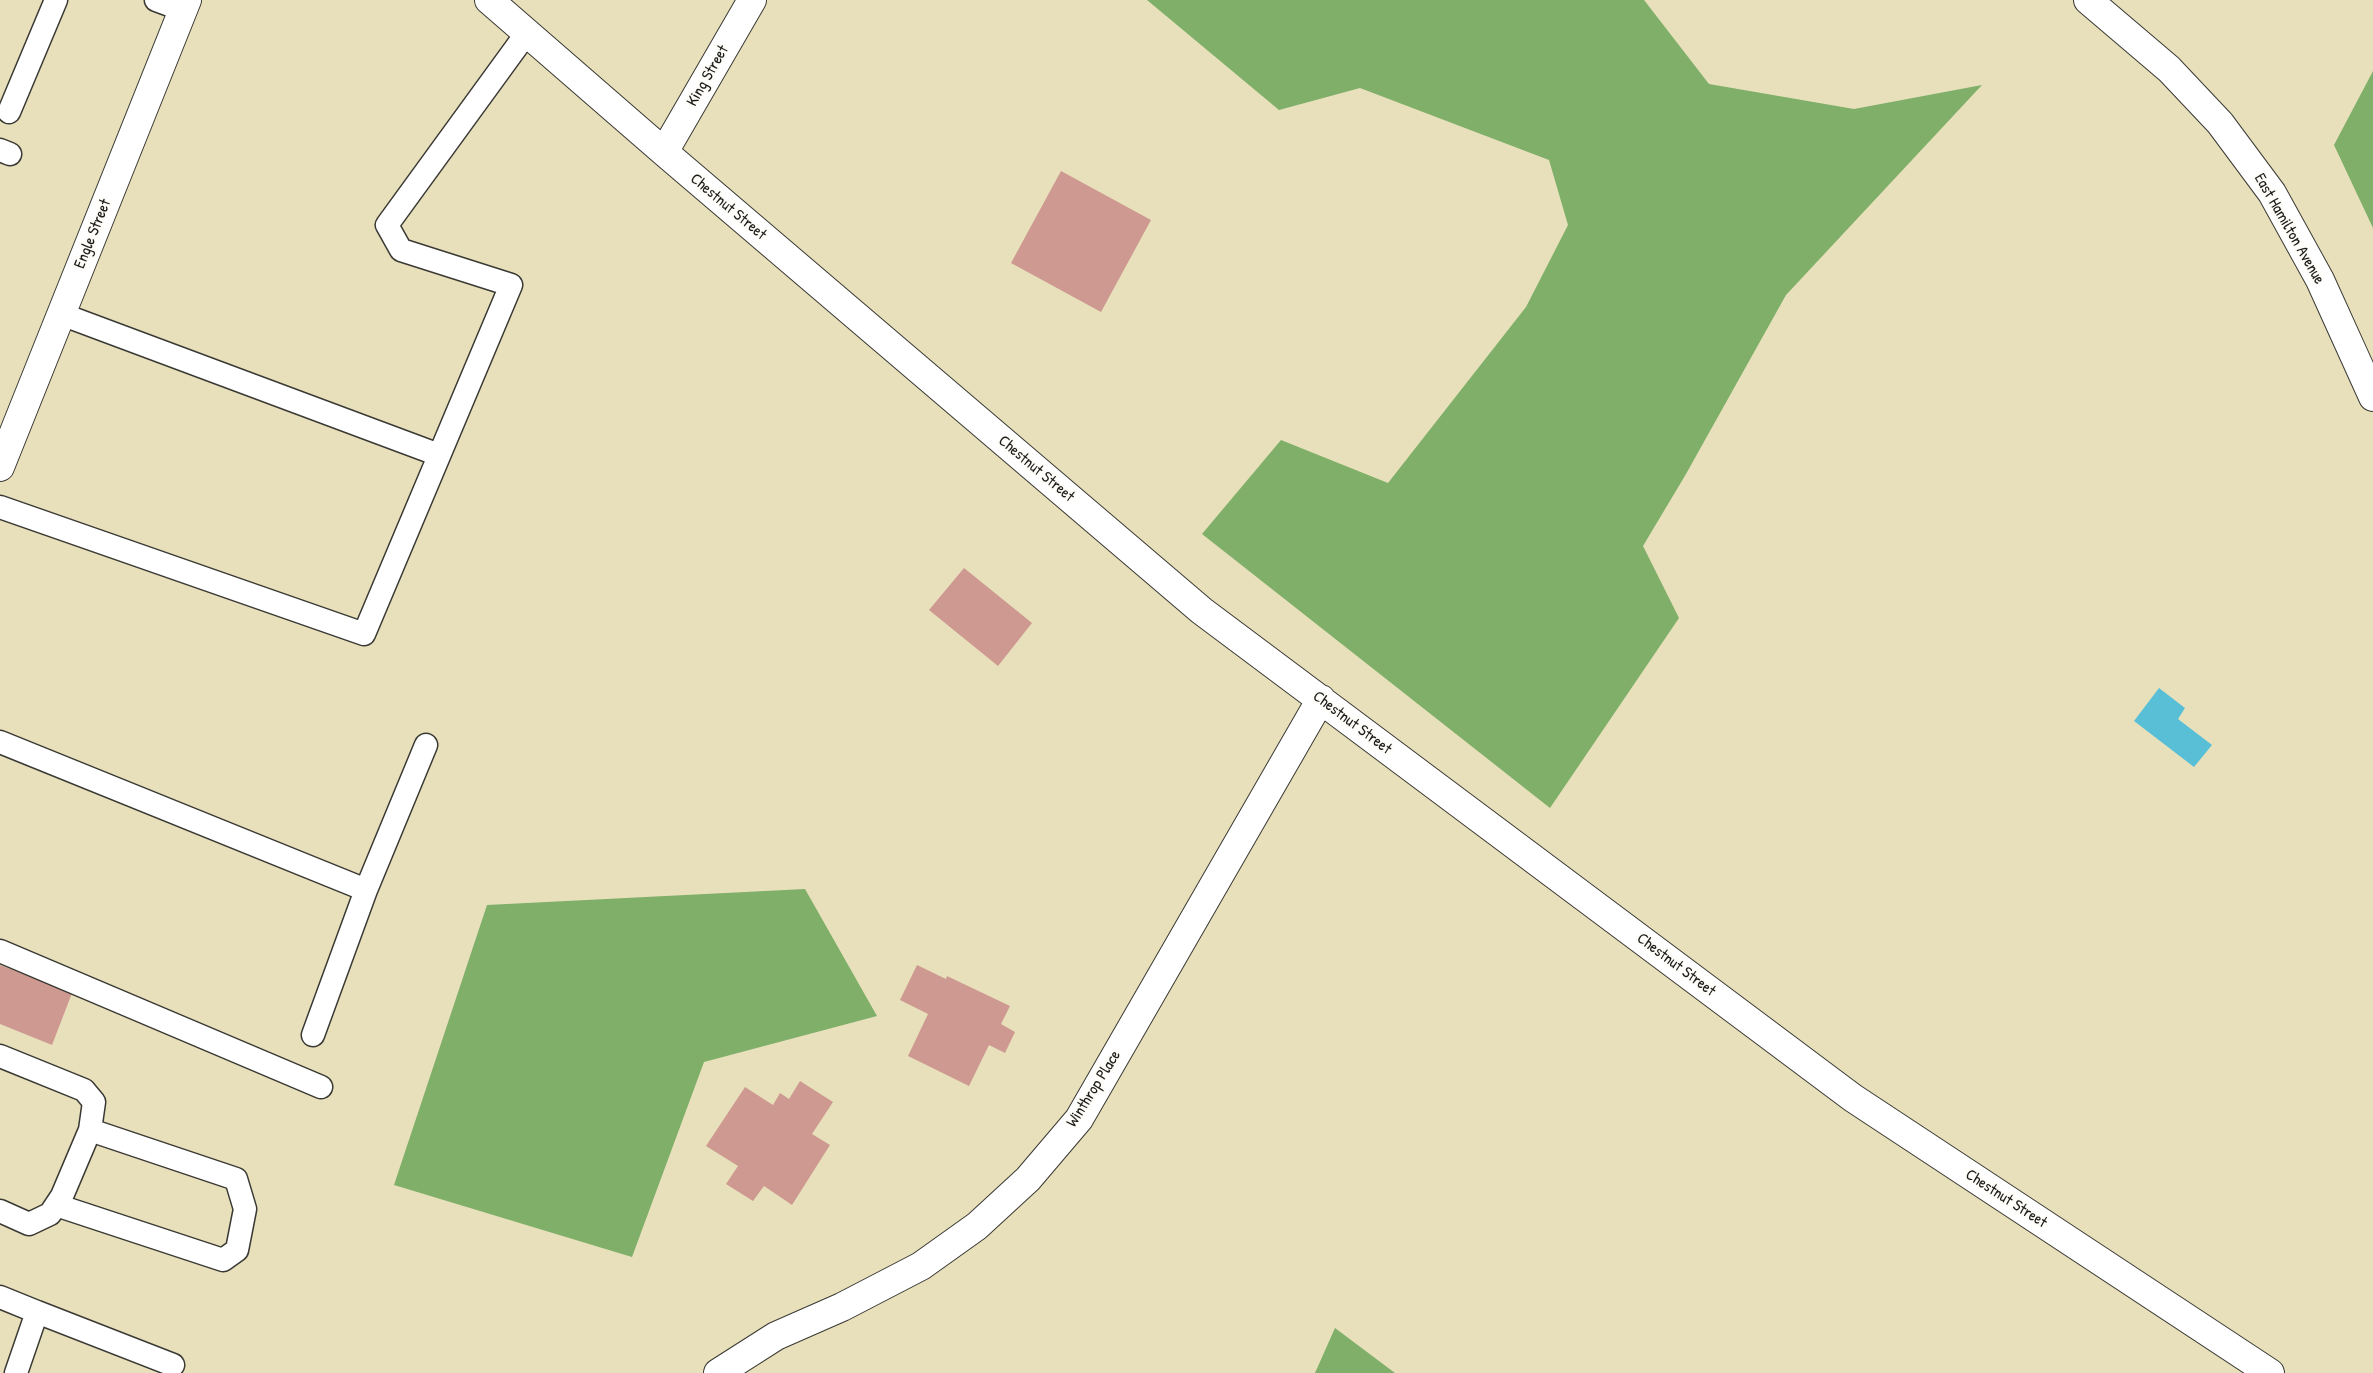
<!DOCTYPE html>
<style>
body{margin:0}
canvas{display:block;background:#e7e0bb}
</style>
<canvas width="2373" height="1373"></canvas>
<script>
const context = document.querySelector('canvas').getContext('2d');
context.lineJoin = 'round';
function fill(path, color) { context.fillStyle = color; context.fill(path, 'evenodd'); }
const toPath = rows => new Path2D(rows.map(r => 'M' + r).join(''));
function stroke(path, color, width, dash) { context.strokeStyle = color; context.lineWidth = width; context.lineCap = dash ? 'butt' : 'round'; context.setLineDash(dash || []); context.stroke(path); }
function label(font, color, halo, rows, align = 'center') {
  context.font = font + ' "Patrick Hand",sans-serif'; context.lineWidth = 4; context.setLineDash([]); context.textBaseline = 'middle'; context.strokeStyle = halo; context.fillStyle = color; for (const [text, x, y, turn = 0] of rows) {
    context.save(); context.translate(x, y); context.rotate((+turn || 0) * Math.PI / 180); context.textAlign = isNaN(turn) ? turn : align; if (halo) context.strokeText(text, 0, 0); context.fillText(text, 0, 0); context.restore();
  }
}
fill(toPath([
 [1147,0,1644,0,1709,84,1854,109,1982,85,1786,295,1686,474,1643,546,1679,618,1550,808,1202,534,1281,440,1388,483,1526,307,1568,225,1549,160,1360,88,1279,110],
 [2373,71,2373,228,2334,145],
 [805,889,877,1016,704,1062,632,1257,394,1185,487,905],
 [1335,1328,1395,1373,1315,1373]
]), '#7faf69');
fill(toPath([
 [2159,688,2185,708,2178,719,2212,745,2194,767,2134,721]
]), '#59bfd7');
fill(toPath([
 [1061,171,1151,220,1101,312,1011,263],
 [964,568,1032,623,998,666,929,610],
 [0,965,72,993,52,1045,0,1024],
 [917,965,946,979,947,976,1010,1006,1001,1024,1015,1032,1005,1053,989,1045,969,1086,908,1056,928,1014,900,1000],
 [800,1081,833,1102,812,1134,830,1145,792,1205,764,1186,753,1201,726,1184,738,1166,706,1146,745,1087,773,1105,780,1093,789,1099]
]), '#ce9991');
const lane = toPath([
 [156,0,183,10],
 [9,112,56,0],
 [0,150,10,154],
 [61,314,439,455],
 [0,507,364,634,511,285,401,250,387,225,526,34],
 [0,742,366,890,426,745],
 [0,951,321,1087],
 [313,1035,366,890],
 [0,1056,84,1090,94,1102,90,1130,62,1196,50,1214,29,1224,0,1211],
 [56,1205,223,1260,237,1250,245,1209,236,1179,90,1130],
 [0,1297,37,1312,16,1373],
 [37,1312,173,1365]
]);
const street = toPath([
 [489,0,664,152,1202,611,1853,1098,2270,1373],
 [2088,0,2169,69,2220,123,2272,193,2320,280,2373,397],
 [664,152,752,0],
 [718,1373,776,1336,842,1307,921,1266,977,1226,1028,1179,1079,1119,1321,699]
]);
const primary = toPath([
 [0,467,187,0]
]);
stroke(lane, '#3a3934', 25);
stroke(street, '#3a3934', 30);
stroke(primary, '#3a3934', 30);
stroke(lane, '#fff', 22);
stroke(street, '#fff', 28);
stroke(primary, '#fff', 28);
label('16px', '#1c1c1c', '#fdfcf7', [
 ["King Street",708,76,-60],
 ["Chestnut Street",728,207,40],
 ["East Hamilton Avenue",2289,229,60],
 ["Engle Street",93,234,-68],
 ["Chestnut Street",1036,469,40],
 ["Chestnut Street",1352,723,37],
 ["Chestnut Street",1676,965,37],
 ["Winthrop Place",1094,1089,-58],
 ["Chestnut Street",2006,1199,33]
]);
</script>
